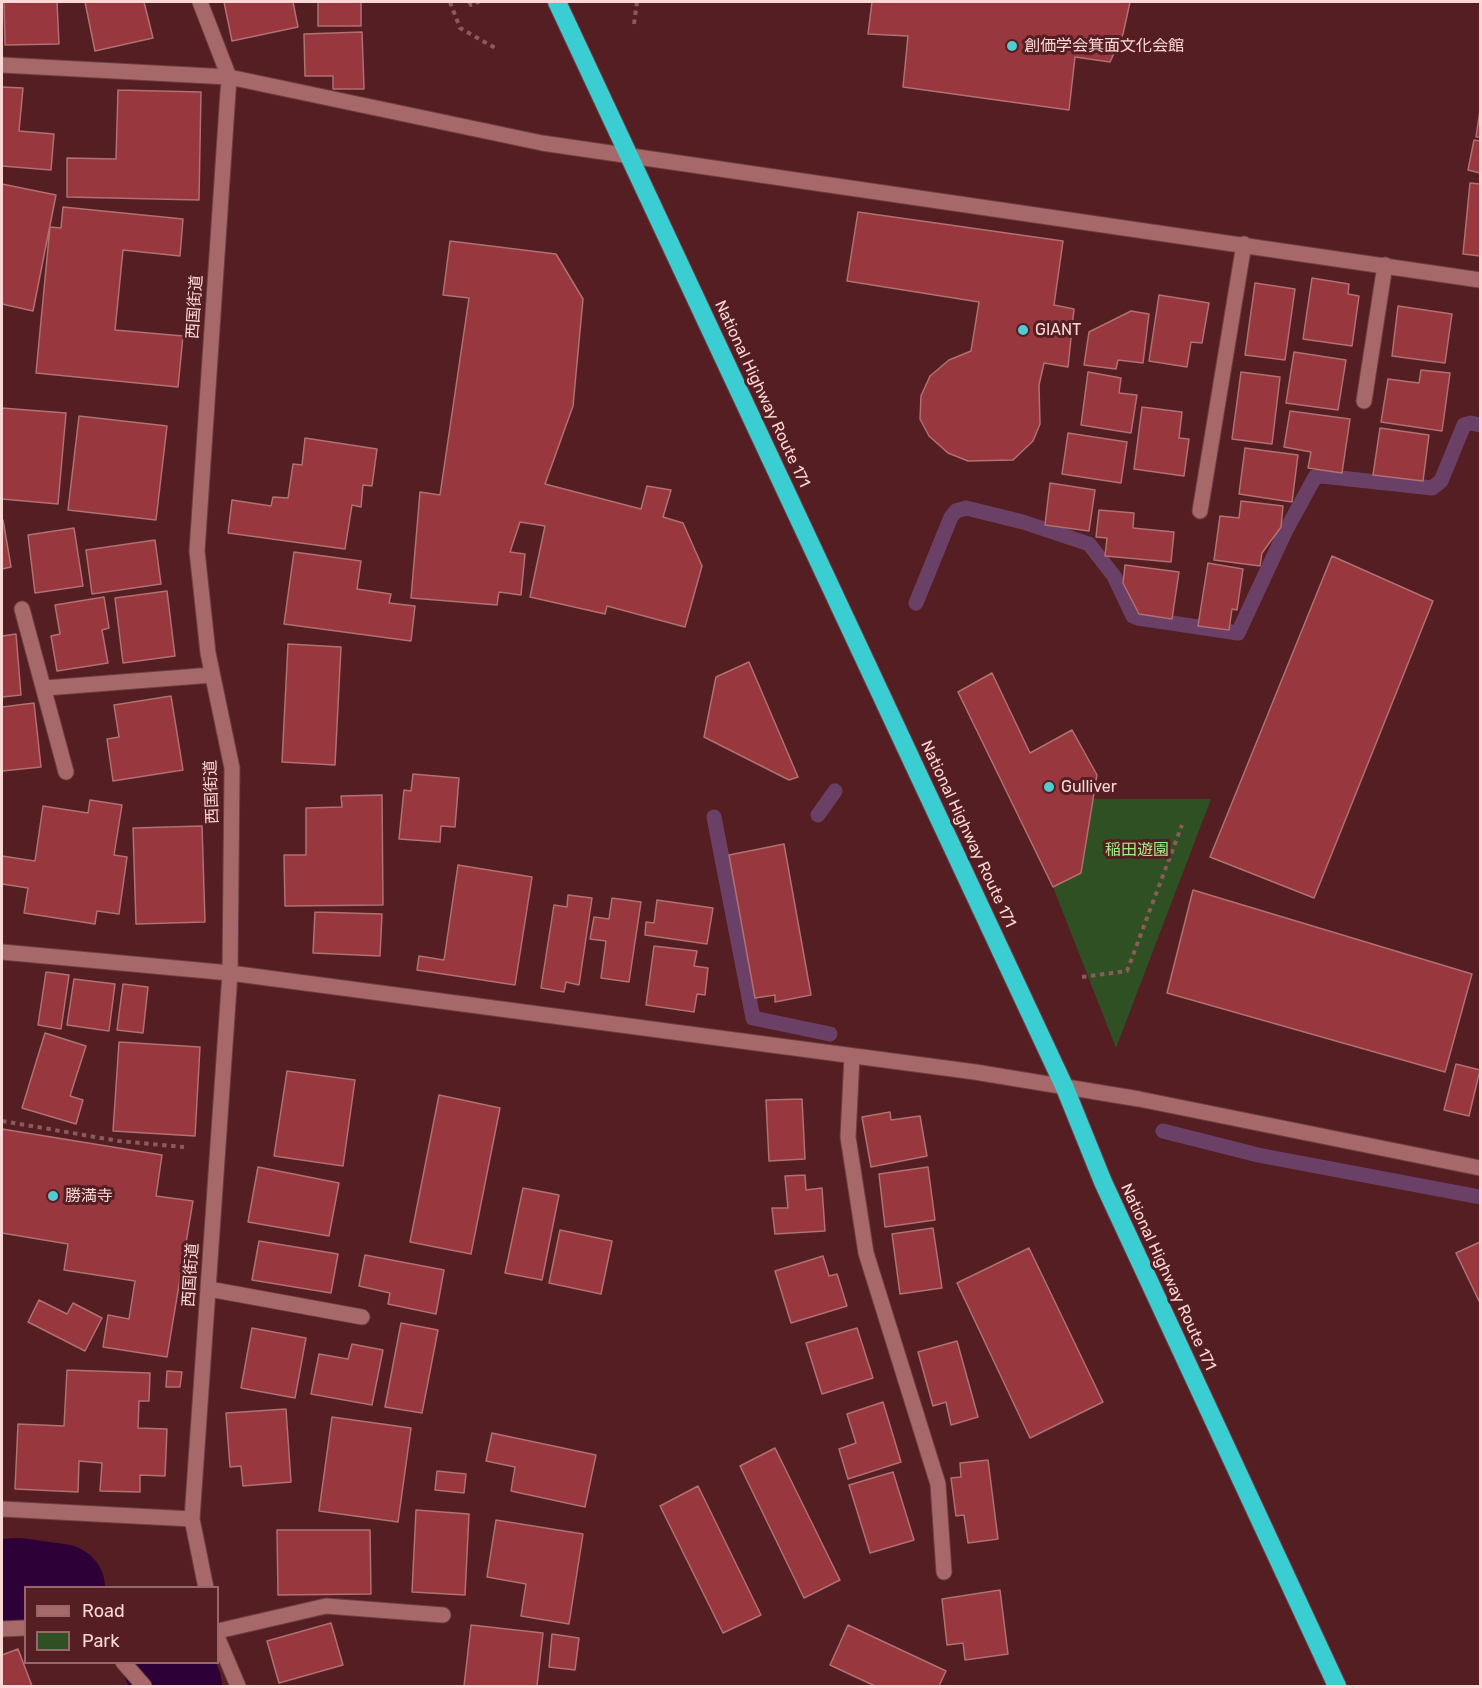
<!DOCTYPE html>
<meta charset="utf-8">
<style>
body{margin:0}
#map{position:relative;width:1482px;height:1688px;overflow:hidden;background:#551e22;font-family:Rubik,sans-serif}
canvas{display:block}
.frame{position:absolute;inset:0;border:3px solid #fbd7d6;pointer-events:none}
.legend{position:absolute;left:24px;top:1586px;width:195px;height:78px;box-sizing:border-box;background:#551e22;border:2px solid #97686a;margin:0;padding:8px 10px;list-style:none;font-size:18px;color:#fbd7d6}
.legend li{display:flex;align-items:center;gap:12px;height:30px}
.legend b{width:30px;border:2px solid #97686a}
</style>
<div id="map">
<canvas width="1482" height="1688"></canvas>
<div class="frame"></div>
<ul class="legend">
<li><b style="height:8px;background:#a76869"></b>Road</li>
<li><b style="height:16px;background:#2e5022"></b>Park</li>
</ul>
</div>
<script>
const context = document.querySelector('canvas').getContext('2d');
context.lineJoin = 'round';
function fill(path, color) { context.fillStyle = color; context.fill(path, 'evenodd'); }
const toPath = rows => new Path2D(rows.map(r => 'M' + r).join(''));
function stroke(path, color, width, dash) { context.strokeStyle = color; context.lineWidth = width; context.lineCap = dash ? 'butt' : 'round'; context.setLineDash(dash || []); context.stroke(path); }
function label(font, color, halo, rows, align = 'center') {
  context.font = font + ' Rubik,"Noto Sans JP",sans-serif'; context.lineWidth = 6; context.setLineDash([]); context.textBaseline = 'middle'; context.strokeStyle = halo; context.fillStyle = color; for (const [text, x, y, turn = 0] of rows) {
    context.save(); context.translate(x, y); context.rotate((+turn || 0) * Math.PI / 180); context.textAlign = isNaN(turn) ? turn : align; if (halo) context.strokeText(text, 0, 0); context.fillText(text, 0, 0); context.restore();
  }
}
fill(toPath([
 [1093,799,1211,799,1116,1048,1053,887,1081,873]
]), '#2e5022');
stroke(toPath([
 [916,603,951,517,956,511,966,508,1023,522,1089,544,1114,576,1133,616,1138,618,1238,633,1285,532,1315,477,1322,476,1432,488,1441,481,1464,425,1471,423,1480,425],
 [818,815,835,791],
 [714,817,753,1018,830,1034],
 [1163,1131,1258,1155,1480,1197]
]), '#6b4067', 15);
stroke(toPath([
 [2,1583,19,1582,61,1588],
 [166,1662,178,1686]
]), '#2d0038', 88);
const building = toPath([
 [4,2,57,2,59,44,5,45,4,2],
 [85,2,144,2,153,38,95,51,85,2],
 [224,2,293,2,298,27,232,41,224,2],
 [318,2,361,2,361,26,318,26,318,2],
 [872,2,1130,2,1123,34,1110,62,1075,57,1069,110,903,87,908,36,868,34,872,2],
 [362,32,364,89,333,89,333,76,305,76,304,34,362,32],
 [2,87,23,88,19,131,54,134,51,170,2,166,2,87],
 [118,90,201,92,199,200,67,197,67,158,116,159,118,90],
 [1480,110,1480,137,1476,137,1480,110],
 [1474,140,1480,141,1480,173,1468,170,1474,140],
 [1470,183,1480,184,1480,256,1463,254,1470,183],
 [2,184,56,195,33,311,2,304,2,184],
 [63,207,183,219,180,256,123,250,115,330,183,336,178,387,36,373,50,227,61,228,63,207],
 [858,212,1063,241,1054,305,1074,309,1068,367,1044,363,1039,385,1040,424,1033,441,1013,460,968,461,948,453,929,436,920,419,921,396,930,376,949,360,971,351,979,302,847,281,858,212],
 [450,241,556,254,583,299,573,406,545,484,641,509,647,486,671,490,663,517,683,523,702,566,685,627,607,606,605,614,530,597,545,526,520,522,510,552,525,554,521,595,499,592,497,605,411,598,420,492,440,495,469,298,443,295,450,241],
 [1312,278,1349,284,1348,294,1359,296,1352,346,1303,339,1312,278],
 [1255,283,1295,289,1285,360,1245,355,1255,283],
 [1159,295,1209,303,1202,343,1191,342,1187,367,1149,361,1159,295],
 [1398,306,1452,314,1445,363,1392,356,1398,306],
 [1131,311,1149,314,1143,363,1118,360,1116,369,1084,365,1089,332,1131,311],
 [1294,352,1346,360,1338,410,1286,403,1294,352],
 [1421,370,1450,373,1442,431,1381,422,1388,379,1419,383,1421,370],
 [1088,372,1121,378,1119,393,1137,395,1131,433,1081,425,1088,372],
 [1241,372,1280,377,1272,444,1232,439,1241,372],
 [1142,407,1182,412,1179,438,1189,439,1184,476,1134,469,1142,407],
 [2,408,66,413,58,504,2,499,2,408],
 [1290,411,1350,419,1342,473,1308,468,1311,452,1284,447,1290,411],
 [79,416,167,426,156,520,68,510,79,416],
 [1380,428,1429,435,1423,481,1373,475,1380,428],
 [1068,433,1127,442,1121,483,1062,474,1068,433],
 [305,438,377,449,372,486,363,485,361,507,352,505,345,549,228,533,232,500,271,506,273,497,288,498,293,464,302,465,305,438],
 [1245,448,1298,455,1292,502,1239,494,1245,448],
 [1050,483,1095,490,1089,531,1045,525,1050,483],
 [1241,501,1283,506,1281,527,1262,553,1260,566,1214,560,1220,516,1239,518,1241,501],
 [1099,510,1134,513,1133,528,1174,532,1171,562,1105,556,1107,538,1096,537,1099,510],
 [3,520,11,567,2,569,2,521,3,520],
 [74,528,83,586,35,593,28,535,74,528],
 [155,540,161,584,92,594,86,550,155,540],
 [294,552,361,561,357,589,391,594,389,603,415,606,411,641,284,624,294,552],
 [1332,556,1433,601,1314,898,1210,857,1332,556],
 [1208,563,1243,569,1237,610,1232,609,1229,630,1198,626,1208,563],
 [1125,565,1179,572,1172,619,1139,614,1123,583,1125,565],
 [167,591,175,656,123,663,115,598,167,591],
 [104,597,109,628,102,630,108,663,57,671,51,636,60,634,55,605,104,597],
 [16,634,21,695,2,697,2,636,16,634],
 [288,644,341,647,335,765,282,762,288,644],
 [749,662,798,777,789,780,704,737,716,677,749,662],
 [992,673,1030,753,1072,730,1097,775,1081,873,1053,887,958,692,992,673],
 [171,696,183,770,113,781,107,739,119,737,114,705,171,696],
 [34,703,41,767,2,771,2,707,34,703],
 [413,774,459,778,455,827,441,826,440,842,399,839,404,790,411,791,413,774],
 [382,795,383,905,285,906,284,855,306,855,306,808,342,807,341,796,382,795],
 [90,800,122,805,114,855,127,857,119,914,97,911,95,924,24,913,28,888,2,884,2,856,35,861,43,806,88,813,90,800],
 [202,826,205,922,136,924,133,828,202,826],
 [784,844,811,995,775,1002,775,995,755,998,729,855,784,844],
 [458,865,532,877,515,985,417,970,419,956,444,960,458,865],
 [1193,890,1472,974,1445,1072,1167,993,1193,890],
 [568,895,592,898,579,985,566,982,564,992,541,988,554,905,567,907,568,895],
 [612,898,641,902,629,982,601,978,606,941,590,939,594,917,609,919,612,898],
 [657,900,713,908,707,944,645,935,646,922,654,923,657,900],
 [315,912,382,914,380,956,313,953,315,912],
 [654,946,697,951,694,966,708,968,705,995,697,994,694,1012,646,1005,654,946],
 [46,972,69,975,61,1029,38,1025,46,972],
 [74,979,115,984,109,1031,67,1025,74,979],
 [123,984,148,987,143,1033,117,1030,123,984],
 [45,1033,86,1046,70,1096,83,1100,76,1124,22,1108,45,1033],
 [119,1042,200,1047,195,1136,113,1131,119,1042],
 [1456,1064,1480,1070,1469,1116,1444,1110,1456,1064],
 [287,1071,355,1080,343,1166,274,1156,287,1071],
 [439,1095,500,1108,471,1254,410,1242,439,1095],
 [802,1099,805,1159,769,1161,766,1100,802,1099],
 [890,1112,891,1120,920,1116,927,1156,871,1167,862,1117,890,1112],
 [2,1129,162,1155,156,1196,193,1201,167,1357,103,1347,108,1315,129,1319,135,1281,64,1270,68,1244,2,1233,2,1129],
 [258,1167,339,1183,329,1236,248,1222,258,1167],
 [928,1167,935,1220,885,1227,879,1174,928,1167],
 [805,1175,806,1190,822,1188,825,1231,775,1234,772,1208,788,1208,785,1176,805,1175],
 [523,1188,559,1195,542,1280,505,1273,523,1188],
 [933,1228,942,1288,900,1294,892,1234,933,1228],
 [560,1230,612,1241,601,1294,549,1283,560,1230],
 [259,1241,338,1254,331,1293,252,1280,259,1241],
 [1480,1242,1480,1303,1456,1253,1480,1242],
 [1029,1248,1103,1402,1030,1438,957,1283,1029,1248],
 [365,1255,444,1270,436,1314,388,1304,390,1293,359,1286,365,1255],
 [823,1256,829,1276,837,1274,847,1306,791,1323,775,1271,823,1256],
 [39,1300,67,1314,73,1303,102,1318,85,1351,28,1322,39,1300],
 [401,1323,438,1330,422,1413,385,1407,401,1323],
 [252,1328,306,1338,295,1398,241,1388,252,1328],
 [857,1328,873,1378,822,1394,806,1343,857,1328],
 [957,1341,978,1417,951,1425,946,1402,933,1406,918,1352,957,1341],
 [352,1344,383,1350,372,1405,311,1394,319,1354,348,1359,352,1344],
 [67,1370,150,1373,149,1401,139,1401,138,1428,167,1429,165,1476,140,1475,140,1492,100,1491,102,1463,79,1461,78,1492,15,1489,18,1424,64,1426,67,1370],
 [167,1371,182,1372,180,1387,166,1387,167,1371],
 [883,1402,901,1462,848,1479,839,1449,856,1443,847,1414,883,1402],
 [286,1409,291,1482,243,1486,241,1466,230,1467,226,1413,286,1409],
 [332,1417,411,1428,398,1522,319,1511,332,1417],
 [492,1433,596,1455,585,1507,511,1491,515,1467,486,1461,492,1433],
 [775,1448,840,1580,804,1598,740,1466,775,1448],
 [988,1460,998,1539,968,1543,964,1515,956,1516,951,1478,961,1477,960,1463,988,1460],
 [437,1471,466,1474,464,1493,435,1490,437,1471],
 [893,1472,914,1540,870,1553,849,1485,893,1472],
 [698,1486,761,1615,723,1633,660,1506,698,1486],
 [416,1510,469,1514,465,1595,412,1592,416,1510],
 [496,1520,583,1534,569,1624,521,1616,526,1584,487,1577,496,1520],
 [277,1530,370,1530,371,1594,278,1595,277,1530],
 [1000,1590,1008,1654,965,1660,963,1643,947,1645,942,1599,1000,1590],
 [331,1623,343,1665,279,1683,267,1641,331,1623],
 [471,1625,543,1633,537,1686,464,1686,471,1625],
 [848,1625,946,1671,939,1686,875,1686,830,1665,848,1625],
 [552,1634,579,1638,575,1670,549,1667,552,1634],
 [18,1649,32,1686,2,1686,2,1655,18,1649]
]);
fill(building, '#99373f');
stroke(building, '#b17071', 1.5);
const minor = toPath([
 [200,2,229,77,197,551,208,653,232,768,230,973,192,1519,206,1588],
 [2,65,229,77,542,143,1480,280],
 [1364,401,1385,265],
 [1200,511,1244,244],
 [22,609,66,772],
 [45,688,212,675],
 [2,952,230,973,975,1072,1139,1099,1480,1168],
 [852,1056,848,1137,866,1253,938,1484,944,1572],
 [209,1289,362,1317],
 [2,1509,192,1519],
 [2,1629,26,1628],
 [218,1631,326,1606,443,1615],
 [218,1639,238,1686],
 [123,1662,144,1686]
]);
const highway = toPath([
 [557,2,1065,1088,1103,1182,1337,1686]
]);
stroke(minor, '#6f3e43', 17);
stroke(highway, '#6f3e43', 20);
stroke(toPath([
 [450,2,460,28,497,49],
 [469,2,471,5,479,2],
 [634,24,637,2],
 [1082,977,1127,971,1182,825],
 [2,1121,119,1141,184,1147]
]), '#8b5a5c', 4, [4.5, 4.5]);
stroke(minor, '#a76869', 15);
stroke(highway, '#3aced3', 18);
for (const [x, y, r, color] of [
 [1012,46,6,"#51ccd1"],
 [1023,330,6,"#51ccd1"],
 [1049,787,6,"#51ccd1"],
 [53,1196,6,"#51ccd1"]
]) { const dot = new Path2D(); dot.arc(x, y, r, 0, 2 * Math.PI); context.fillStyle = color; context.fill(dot); stroke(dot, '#551e22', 2); }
label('16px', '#fbd7d6', '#551e22', [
 ["創価学会箕面文化会館",1024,46],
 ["GIANT",1035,330],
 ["Gulliver",1061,787],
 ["勝満寺",65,1196]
], 'left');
label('16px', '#fbd7d6', '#551e22', [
 ["西国街道",195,307,-86],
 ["National Highway Route 171",762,394,65],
 ["西国街道",212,792,-92],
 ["National Highway Route 171",968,834,65],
 ["西国街道",191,1275,-86],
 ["National Highway Route 171",1168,1277,65]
]);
label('16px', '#a0f287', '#551e22', [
 ["稲田遊園",1137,850]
]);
</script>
